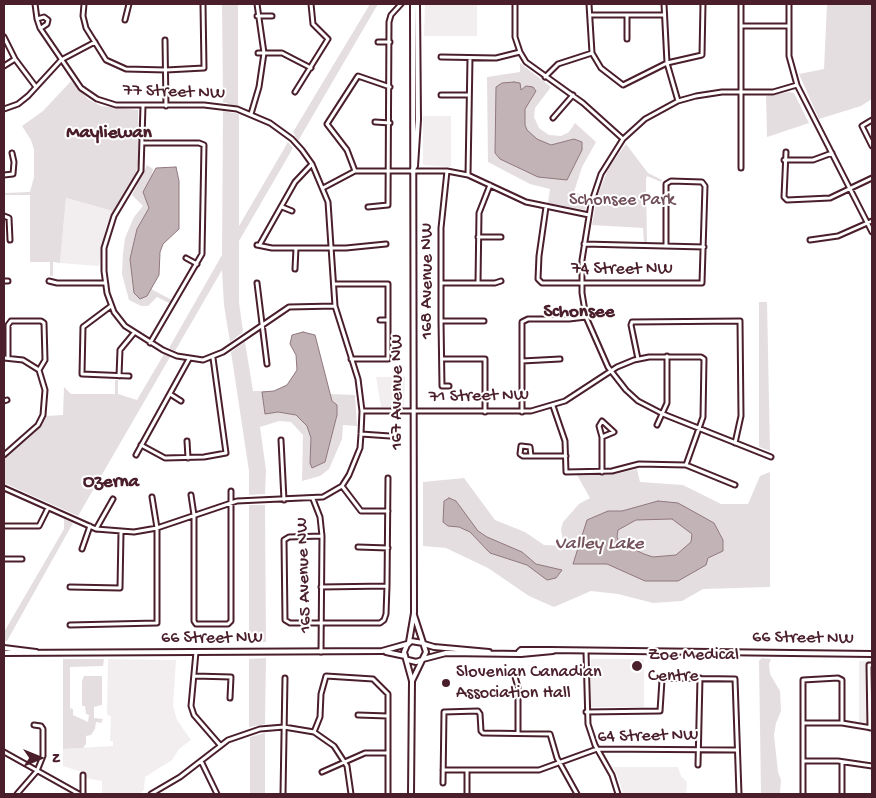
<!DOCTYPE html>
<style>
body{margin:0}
#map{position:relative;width:876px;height:798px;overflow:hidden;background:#fff;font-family:"Gochi Hand",sans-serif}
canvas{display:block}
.frame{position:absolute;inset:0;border:5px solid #4a1f2b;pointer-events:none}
.north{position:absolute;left:15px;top:733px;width:50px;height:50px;-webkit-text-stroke:4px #fff;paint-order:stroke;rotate:90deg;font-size:14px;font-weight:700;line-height:20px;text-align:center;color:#4a1f2b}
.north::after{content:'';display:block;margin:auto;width:18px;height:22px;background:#4a1f2b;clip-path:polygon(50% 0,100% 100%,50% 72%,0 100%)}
</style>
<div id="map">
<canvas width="876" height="798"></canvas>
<div class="frame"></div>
<div class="north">N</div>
</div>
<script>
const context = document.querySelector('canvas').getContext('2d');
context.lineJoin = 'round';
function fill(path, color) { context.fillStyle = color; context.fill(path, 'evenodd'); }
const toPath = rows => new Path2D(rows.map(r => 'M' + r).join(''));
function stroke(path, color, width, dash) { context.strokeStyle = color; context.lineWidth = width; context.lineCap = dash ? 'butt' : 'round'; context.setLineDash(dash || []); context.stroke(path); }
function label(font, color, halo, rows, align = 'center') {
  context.font = font + ' "Gochi Hand",sans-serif'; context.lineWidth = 4; context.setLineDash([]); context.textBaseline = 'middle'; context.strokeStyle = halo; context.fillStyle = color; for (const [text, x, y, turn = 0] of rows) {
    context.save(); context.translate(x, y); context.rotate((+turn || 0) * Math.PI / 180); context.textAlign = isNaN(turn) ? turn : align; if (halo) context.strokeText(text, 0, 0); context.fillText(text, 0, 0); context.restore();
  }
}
fill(toPath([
 [425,4,477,4,477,36,424,36],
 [423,116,451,116,451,167,423,165],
 [66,198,113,211,106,227,99,266,60,263],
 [376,377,405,377,404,407,381,407],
 [108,659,176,660,173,706,177,720,191,740,179,749,172,760,145,777,144,790,139,794,102,794,102,781,85,778,85,773,63,766,63,749,113,746,113,741,110,741,111,717,107,714],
 [591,659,644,659,644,707,591,707],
 [859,661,872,661,872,724,859,723],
 [613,767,678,767,681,776,687,782,686,794,623,794,619,780]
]), '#f2eeef');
fill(toPath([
 [222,4,238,4,238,107,223,102],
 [370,4,378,4,298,141,293,132],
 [827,4,872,4,872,99,861,106,819,119,799,74,824,69],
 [520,63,551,87,535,108,534,117,539,128,549,135,561,136,569,132,575,123,596,142,582,167,574,192,588,197,585,210,548,203,550,189,530,184,488,162,487,77,520,72],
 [71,81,88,99,101,106,138,110,139,159,135,177,113,211,66,198,60,263,53,262,53,276,50,276,50,262,30,262,30,195,4,195,4,193,30,192,34,177,34,150,31,140,22,126,43,111],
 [789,92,794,93,809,123,767,137,766,96],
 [223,111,239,114,239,226,288,142,293,148,239,241,239,302,243,332,230,342,224,305,222,270,175,351,169,348,222,255],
 [626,144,648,173,662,180,661,182,647,176,646,179,647,244,644,243,643,228,592,225,597,197,609,167],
 [147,165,153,169,149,191,152,206,139,289,151,289,172,300,169,303,157,297,148,306,141,306,129,300,122,274,123,253,125,238,134,217,143,206,132,195],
 [759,302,767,302,770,451,759,447],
 [303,332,315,335,330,394,355,395,357,426,343,425,342,439,329,469,320,476,302,481,303,435,291,422,279,421,260,427,266,470,265,494,249,495,249,471,231,352,245,342,253,391,274,391,287,385,297,370,296,355,290,344,292,335],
 [164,354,170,357,78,516,4,483,4,458,39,426,46,416,63,415,64,387,71,394,115,394,115,380,118,380,118,394,137,400],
 [637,469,640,482,683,485,721,504,748,504,760,476,770,472,770,587,703,589,682,601,653,603,618,594,591,591,554,607,529,596,488,568,446,548,423,546,423,482,464,478,495,520,525,532,544,545,564,546,561,530,563,522,579,504,590,498,577,475,616,474],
 [249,505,265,505,266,642,249,641],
 [64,519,73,523,7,641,4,641,4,632,64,529],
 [266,658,265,724,249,727,249,659],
 [762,658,771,659,769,664,770,674,780,691,781,711,776,723,774,735,778,772,781,780,780,794,761,794,759,661],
 [63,659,104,659,103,666,70,667,70,708,73,709,73,715,88,722,89,715,86,714,85,706,82,706,82,681,84,676,102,676,102,705,94,707,94,718,103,719,101,723,96,722,95,729,91,735,86,736,86,744,83,748,63,749],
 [265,733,265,794,250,794,250,737]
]), '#e5dee0');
const water = toPath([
 [514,82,520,83,521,90,526,86,533,87,536,91,525,109,525,125,527,130,537,139,551,145,574,139,582,142,582,150,567,180,538,177,500,159,495,153,496,87,502,83,514,82],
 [176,167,179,181,179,229,163,244,160,252,159,275,147,296,140,299,134,293,130,259,137,229,149,208,143,192,156,168,176,167],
 [303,332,315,335,332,401,337,405,337,415,325,462,312,468,310,463,311,438,307,426,296,415,278,412,265,414,262,392,274,391,287,385,297,370,296,355,290,344,292,335,303,332],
 [449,498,456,501,478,531,487,537,522,552,536,564,562,570,556,578,547,580,527,565,490,553,470,532,459,527,448,526,443,522,444,501,449,498],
 [658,501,678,503,714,523,723,540,723,551,708,558,706,565,678,581,645,581,607,564,573,564,587,520,608,511,622,511,658,501],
 [672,519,692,534,691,542,676,555,653,557,644,554,619,542,617,537,618,530,636,520,672,519]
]);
fill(water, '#c1b3b6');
stroke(water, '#91787e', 1);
const minor = toPath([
 [84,4,83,16,86,28,106,60,126,69,166,70,204,68,203,4],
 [515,4,515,37,520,52,526,62,583,103,623,139],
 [589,4,592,53,601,68,623,85,667,63,702,55,703,4],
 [664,4,667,63,678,101],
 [789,4,789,56,797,85,872,232],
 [590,15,664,15],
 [257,16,272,16],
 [37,19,44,17,48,20,47,24,41,28],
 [125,20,129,4],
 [741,26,789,26],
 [4,37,15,59,36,87],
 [627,39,627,15],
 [165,40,166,106],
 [378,42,390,42],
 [258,53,282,53,311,68],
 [441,57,496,58,520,52],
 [4,66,15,59],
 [545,77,558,64,592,53],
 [295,92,328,39,313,24,311,4],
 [441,95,469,95],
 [143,106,141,171,114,216,104,248,104,271,107,293,114,312,125,326,163,350,177,356,203,360,223,352,289,307,335,306],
 [4,109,18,104,28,96,61,60,95,42],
 [251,114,259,87,264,53,257,4],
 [553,118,573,95],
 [872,120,862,126,872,146],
 [375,122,390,123],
 [143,143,199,143,204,145,202,254,150,343],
 [786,152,784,197,787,200,830,198,872,178],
 [784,160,813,160,832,153],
 [741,168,741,4],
 [355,171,347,150,327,124,358,76,390,87],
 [447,171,441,228,441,321,442,386,449,386],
 [4,175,13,174,14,162,12,153],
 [468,175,470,58],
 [323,188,355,171,447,171,468,175,526,202,589,215],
 [282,207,292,211],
 [368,207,388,205,389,22,391,15,401,4],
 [546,207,539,256,538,279,542,283,702,283,705,186,702,182,671,181,666,184,666,246],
 [4,216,9,218,10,240],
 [478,237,501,237],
 [810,240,838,236,872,221],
 [260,244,295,182,312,164],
 [584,244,704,247],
 [257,245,272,248,346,248,386,244],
 [186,258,197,264],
 [295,269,296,248],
 [4,281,8,281],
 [49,281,57,283,105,283],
 [257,283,267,364],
 [441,283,495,283,501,281],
 [478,283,479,213,490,185],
 [334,284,388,284,388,359,351,359],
 [111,306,83,327,82,374,129,376],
 [380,320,387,320],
 [441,321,484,321],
 [8,357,8,325,11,321,41,321,44,323,45,360,39,370],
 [4,358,23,360,39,370],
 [442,359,485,359,485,412],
 [638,359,631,325,632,322,740,321,741,416,735,443],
 [522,361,560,359],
 [119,376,120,350,134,333],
 [170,394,181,401],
 [4,401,7,400],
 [553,406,565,441,566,472,612,471,639,464,686,465,735,485],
 [362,411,531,411,565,401,617,367,634,360,649,357,701,357,704,359,703,417,686,465],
 [522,412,522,322,528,319,569,319,586,317],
 [657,425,667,403,667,356],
 [361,434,390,436],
 [602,437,599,426,602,421,614,432,602,437,602,472],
 [281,440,284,500],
 [187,441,188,458],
 [141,445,165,458,204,457,226,453,213,358],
 [4,455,38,425,43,415,45,390,39,370],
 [136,455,189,359],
 [531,456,530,447,521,446,520,454,523,456,566,456],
 [771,457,663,414,638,401,626,390,608,367,586,317,582,293,582,260,591,204,601,174,623,139,645,119,678,101,696,96,722,92,773,92,797,85],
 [342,486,361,511,388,511],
 [4,488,96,529,134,532,157,528,237,501,323,497,342,486,349,475,360,448,361,434,362,411,358,379,335,306,328,202,312,164,302,150,292,139,270,123,237,109,204,105,116,105,97,99,81,88,40,28,37,19,35,4],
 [191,495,194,515,194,621,196,624,228,624,231,621,231,491],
 [313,499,320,517,322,536,321,652],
 [4,526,39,526,48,508],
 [96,529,113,499],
 [322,536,289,537,284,540,285,620,290,623,380,623,384,620,386,614,387,586,388,478],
 [358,547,388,548],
 [82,549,90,526],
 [4,559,22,559],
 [70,587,120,588,121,532],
 [321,587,387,586],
 [70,625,157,623,157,528,152,497],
 [196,652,191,706,194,715,220,745],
 [586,652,588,724,595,745,612,775,618,794],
 [195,676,231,677,230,698],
 [515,677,518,687,518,733],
 [586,712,660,711,662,680,665,678,735,679,739,794],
 [358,715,388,716],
 [803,723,842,723,872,728],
 [870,728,869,665,872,665],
 [314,732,320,717,321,694,326,676,373,679,388,694,388,794],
 [4,752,79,794],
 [201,761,217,794],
 [803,761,838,761,872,766],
 [698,765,700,678],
 [443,770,539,770,597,749,736,750],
 [322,772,365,753,388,753],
 [83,775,83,794],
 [443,783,444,712,478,711,480,714,481,731,483,733,550,734,557,758,577,794],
 [17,794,37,771,43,756,43,729,41,726,34,725],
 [151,794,180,777,228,740,260,729,284,727,314,732,334,746,347,766,351,794],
 [283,794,285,678],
 [467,794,467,770],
 [803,794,803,680,838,678,842,680,842,723],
 [842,794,842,762]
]);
const major = toPath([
 [412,171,415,166,418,120,417,4],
 [409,642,414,613,413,4],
 [424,644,434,647,489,652],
 [4,648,36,652],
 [386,652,405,656],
 [519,652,521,650,550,650,872,654],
 [4,653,382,651,407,644],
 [423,659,446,653,521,654,553,651],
 [408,660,416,662,422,660],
 [412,681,426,652,414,615],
 [411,794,412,681,404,652,407,645,411,641,423,643]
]);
stroke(minor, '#4a1f2b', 7);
stroke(major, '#4a1f2b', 8);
stroke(minor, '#fff', 3);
stroke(major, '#fff', 4);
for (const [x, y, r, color] of [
 [637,666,6,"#4a1f2b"],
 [446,683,5,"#4a1f2b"]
]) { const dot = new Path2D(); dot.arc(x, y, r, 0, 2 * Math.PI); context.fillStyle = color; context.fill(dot); stroke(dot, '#fff', 2); }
label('18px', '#4a1f2b', '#fff', [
 ["77 Street NW",174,93,2],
 ["74 Street NW",622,270],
 ["168 Avenue NW",428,281,-90],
 ["167 Avenue NW",398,392,-90],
 ["71 Street NW",479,397,-1],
 ["165 Avenue NW",305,575,-92],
 ["66 Street NW",212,639],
 ["66 Street NW",803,639,1],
 ["64 Street NW",648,737,-1]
]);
label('18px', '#714f58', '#fff', [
 ["Schonsee Park",622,201]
]);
label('18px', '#4a1f2b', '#fff', [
 ["Zoe Medical",648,656],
 ["Centre",648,677],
 ["Slovenian Canadian",456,673],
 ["Association Hall",456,694]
], 'left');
label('bold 19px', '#4a1f2b', '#fff', [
 ["Mayliewan",109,134],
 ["Schonsee",579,313],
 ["Ozerna",111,483]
]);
label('italic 19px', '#74535c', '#fff', [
 ["Valley Lake",599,545]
]);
</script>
